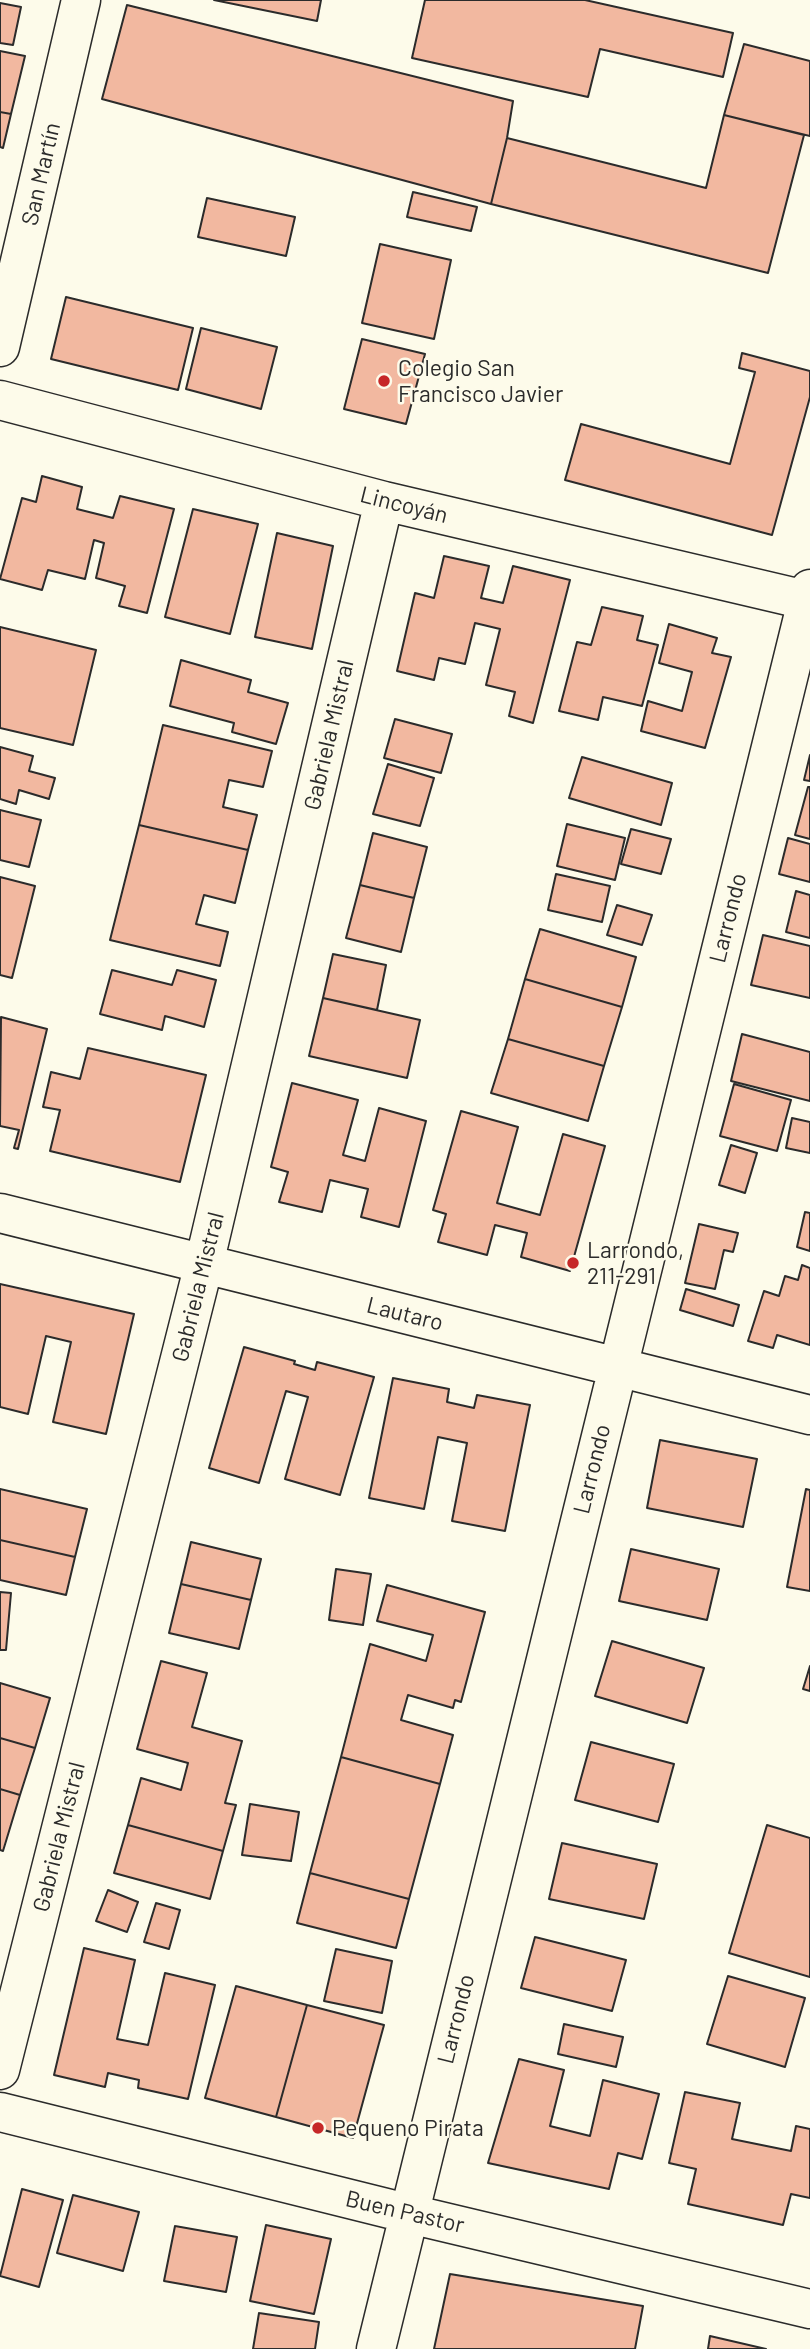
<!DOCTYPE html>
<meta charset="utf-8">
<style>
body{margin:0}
canvas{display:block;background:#fdfbea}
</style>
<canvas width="810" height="2349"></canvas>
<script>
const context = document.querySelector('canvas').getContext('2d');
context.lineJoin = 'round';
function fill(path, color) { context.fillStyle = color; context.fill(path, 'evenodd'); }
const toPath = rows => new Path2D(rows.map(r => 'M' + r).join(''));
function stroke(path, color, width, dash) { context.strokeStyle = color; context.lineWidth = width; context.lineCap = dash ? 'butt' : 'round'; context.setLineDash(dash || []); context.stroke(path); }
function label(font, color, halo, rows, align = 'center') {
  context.font = font + ' Barlow,sans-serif'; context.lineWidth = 5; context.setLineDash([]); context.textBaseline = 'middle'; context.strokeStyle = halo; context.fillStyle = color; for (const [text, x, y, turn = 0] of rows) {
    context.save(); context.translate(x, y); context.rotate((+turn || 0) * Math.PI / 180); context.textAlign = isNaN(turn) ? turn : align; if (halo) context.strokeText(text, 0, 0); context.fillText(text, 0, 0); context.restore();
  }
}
const building = toPath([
 [214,0,321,0,317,21,214,0],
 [425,0,585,0,733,33,723,77,600,49,588,97,412,58,425,0],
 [0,3,21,7,13,45,0,43,0,3],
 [127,5,513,101,507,138,491,204,102,99,127,5],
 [744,44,810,61,810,136,724,115,744,44],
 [0,51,25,56,11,114,0,112,0,51],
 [0,112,11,114,3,148,0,147,0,112],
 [724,115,804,135,768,273,491,204,507,138,706,188,724,115],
 [413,192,477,207,471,231,407,217,413,192],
 [207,198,295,217,286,256,198,237,207,198],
 [380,244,451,260,434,339,362,323,380,244],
 [66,297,193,328,178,390,51,359,66,297],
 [201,328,277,347,261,409,186,389,201,328],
 [362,339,425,354,406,424,344,409,362,339],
 [742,353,810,371,810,397,772,535,565,480,581,424,730,464,755,372,739,368,742,353],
 [42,476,82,487,77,509,113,518,120,496,174,509,147,613,119,606,125,586,96,578,104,543,94,540,85,579,48,570,42,590,0,579,22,498,36,502,42,476],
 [193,509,258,524,230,634,165,617,193,509],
 [277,533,333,546,312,649,255,637,277,533],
 [444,556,489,566,481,598,503,603,513,566,570,580,533,723,509,716,515,692,486,685,500,629,475,623,465,664,439,658,434,680,397,671,415,593,434,598,444,556],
 [602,607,643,616,637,640,658,645,642,706,603,697,598,720,559,711,577,642,591,645,602,607],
 [669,624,717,638,712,653,731,657,705,748,641,731,648,701,682,711,692,672,659,663,669,624],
 [0,627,96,650,73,745,0,728,0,627],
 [181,660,251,680,248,692,288,703,276,744,232,732,234,723,170,706,181,660],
 [395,719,452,734,441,773,384,758,395,719],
 [163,725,272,751,263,787,229,780,223,807,257,815,248,850,139,825,163,725],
 [0,747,33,756,29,771,55,778,49,799,19,790,16,804,0,799,0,747],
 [810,755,810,781,804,780,810,755],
 [582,757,672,783,661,825,569,798,582,757],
 [388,764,434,778,420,826,373,814,388,764],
 [808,787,810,787,810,839,795,835,808,787],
 [0,810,41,820,29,867,0,860,0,810],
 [567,824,625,838,615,880,557,866,567,824],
 [139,825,248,850,235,903,204,895,196,924,228,932,220,966,110,940,139,825],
 [631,829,671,839,661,874,621,864,631,829],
 [373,833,427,847,414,898,360,885,373,833],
 [788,838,810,844,810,882,779,874,788,838],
 [556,874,610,886,602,922,548,910,556,874],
 [0,877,35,886,12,978,0,975,0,877],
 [360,885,414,898,401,952,346,938,360,885],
 [796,891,810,895,810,938,786,932,796,891],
 [617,905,652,915,642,945,607,935,617,905],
 [540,929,636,957,622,1007,525,979,540,929],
 [763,935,810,946,810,998,751,985,763,935],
 [333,954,386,965,377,1010,323,998,333,954],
 [112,970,172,985,177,970,216,980,204,1027,165,1016,162,1030,100,1014,112,970],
 [525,979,622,1007,604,1066,508,1039,525,979],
 [323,998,420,1020,407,1078,309,1056,323,998],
 [1,1017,47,1029,18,1149,14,1148,19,1130,0,1126,1,1017],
 [742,1034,810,1052,810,1101,731,1081,742,1034],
 [508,1039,604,1066,588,1121,491,1093,508,1039],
 [88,1048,206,1075,180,1182,50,1151,60,1110,43,1107,51,1072,80,1079,88,1048],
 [292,1083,358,1100,343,1155,365,1161,379,1108,426,1121,399,1227,361,1217,368,1189,330,1180,322,1212,279,1202,288,1172,271,1167,292,1083],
 [734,1084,791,1100,777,1151,720,1136,734,1084],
 [461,1111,518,1127,497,1203,540,1215,563,1134,605,1146,570,1271,521,1257,527,1233,495,1225,487,1255,438,1242,446,1214,433,1210,461,1111],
 [792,1118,810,1122,810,1153,786,1148,792,1118],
 [731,1145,757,1153,745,1193,719,1185,731,1145],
 [805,1212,810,1213,810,1251,797,1247,805,1212],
 [699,1224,738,1233,733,1252,724,1250,715,1289,685,1283,699,1224],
 [802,1265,810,1268,810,1345,777,1335,773,1348,748,1341,764,1291,779,1296,785,1276,798,1280,802,1265],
 [0,1284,134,1314,106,1434,53,1422,71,1342,46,1336,28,1414,0,1407,0,1284],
 [686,1289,739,1305,733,1326,680,1310,686,1289],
 [244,1347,295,1361,294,1364,315,1370,317,1362,374,1377,340,1495,285,1479,308,1397,286,1391,259,1483,209,1468,244,1347],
 [393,1378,449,1389,447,1402,474,1408,477,1395,530,1405,505,1531,452,1521,467,1443,438,1437,424,1509,369,1498,393,1378],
 [660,1440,757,1459,743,1527,647,1508,660,1440],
 [0,1489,87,1509,75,1557,0,1540,0,1489],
 [806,1489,810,1490,810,1591,787,1587,806,1489],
 [0,1540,75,1557,66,1595,0,1580,0,1540],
 [191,1542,261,1559,251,1600,181,1584,191,1542],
 [631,1549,719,1569,707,1620,619,1601,631,1549],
 [336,1569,371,1574,363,1625,329,1620,336,1569],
 [181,1584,251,1600,239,1649,169,1633,181,1584],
 [387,1585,485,1612,461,1702,455,1700,453,1708,408,1695,401,1720,453,1735,440,1784,341,1757,370,1644,426,1661,433,1635,377,1621,387,1585],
 [0,1592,11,1593,6,1650,0,1650,0,1592],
 [612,1641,704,1668,687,1723,595,1696,612,1641],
 [161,1661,207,1673,192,1727,242,1741,225,1803,236,1805,223,1851,128,1825,141,1778,181,1790,188,1763,137,1749,161,1661],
 [810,1666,810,1691,803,1689,810,1666],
 [0,1683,50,1698,35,1748,0,1738,0,1683],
 [0,1738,35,1748,20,1795,0,1789,0,1738],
 [591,1742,674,1764,658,1822,575,1800,591,1742],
 [341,1757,440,1784,409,1899,310,1873,341,1757],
 [0,1789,20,1795,3,1851,0,1850,0,1789],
 [250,1804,299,1812,291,1861,242,1855,250,1804],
 [128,1825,223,1851,210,1899,114,1873,128,1825],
 [767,1825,810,1838,810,1977,729,1953,767,1825],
 [562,1843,657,1864,644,1919,549,1899,562,1843],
 [310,1873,409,1899,396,1948,297,1923,310,1873],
 [108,1890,138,1902,127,1932,96,1921,108,1890],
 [156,1903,180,1910,169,1949,144,1942,156,1903],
 [535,1937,626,1960,612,2011,521,1988,535,1937],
 [84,1948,135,1960,117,2039,148,2045,165,1973,215,1985,188,2099,138,2088,139,2080,108,2073,105,2087,54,2075,84,1948],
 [336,1949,392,1961,382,2013,324,2001,336,1949],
 [728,1976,805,1998,785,2067,707,2044,728,1976],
 [236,1986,307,2005,276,2117,205,2098,236,1986],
 [307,2005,384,2025,353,2138,276,2117,307,2005],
 [564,2024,623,2037,616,2067,558,2054,564,2024],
 [519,2059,564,2070,550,2126,590,2136,603,2080,659,2094,642,2159,618,2153,609,2189,488,2163,519,2059],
 [685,2092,740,2103,732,2139,791,2151,796,2126,810,2129,810,2198,791,2194,783,2225,688,2204,696,2169,669,2163,685,2092],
 [22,2189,63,2200,39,2287,0,2276,22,2189],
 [73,2195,139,2212,123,2271,57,2253,73,2195],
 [266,2225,331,2239,314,2314,250,2301,266,2225],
 [175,2226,237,2237,226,2292,164,2281,175,2226],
 [450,2274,643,2306,635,2349,434,2349,450,2274],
 [259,2313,319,2322,315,2349,253,2349,259,2313],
 [710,2336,766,2349,708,2349,710,2336]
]);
fill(building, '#f2b8a0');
stroke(building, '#2b2b2b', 2);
const minor = toPath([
 [0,347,81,0],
 [0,400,384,501,810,601],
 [0,1213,810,1415],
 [0,2070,204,1264,384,501],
 [0,2112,410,2214,810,2309],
 [376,2349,810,589]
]);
stroke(minor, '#2b2b2b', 41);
stroke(minor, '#fdfbea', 38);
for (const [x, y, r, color] of [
 [384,381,7,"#c62828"],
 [573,1263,7,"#c62828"],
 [318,2128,7,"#c62828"]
]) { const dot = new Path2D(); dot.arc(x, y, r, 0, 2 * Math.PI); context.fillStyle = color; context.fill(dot); stroke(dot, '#fdfbea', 2.5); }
label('23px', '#2b2b2b', '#fdfbea', [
 ["San Martín",41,174,-77],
 ["Lincoyán",404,505,14],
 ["Gabriela Mistral",329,735,-77],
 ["Larrondo",728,918,-76],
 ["Gabriela Mistral",198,1287,-76],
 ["Lautaro",405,1314,14],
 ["Larrondo",592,1469,-76],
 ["Gabriela Mistral",59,1837,-76],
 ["Larrondo",456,2019,-76],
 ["Buen Pastor",405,2212,13]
]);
label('23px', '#2b2b2b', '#fdfbea', [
 ["Colegio San",398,368],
 ["Francisco Javier",398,394],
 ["Larrondo,",587,1250],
 ["211-291",587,1276],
 ["Pequeno Pirata",332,2128]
], 'left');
</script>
